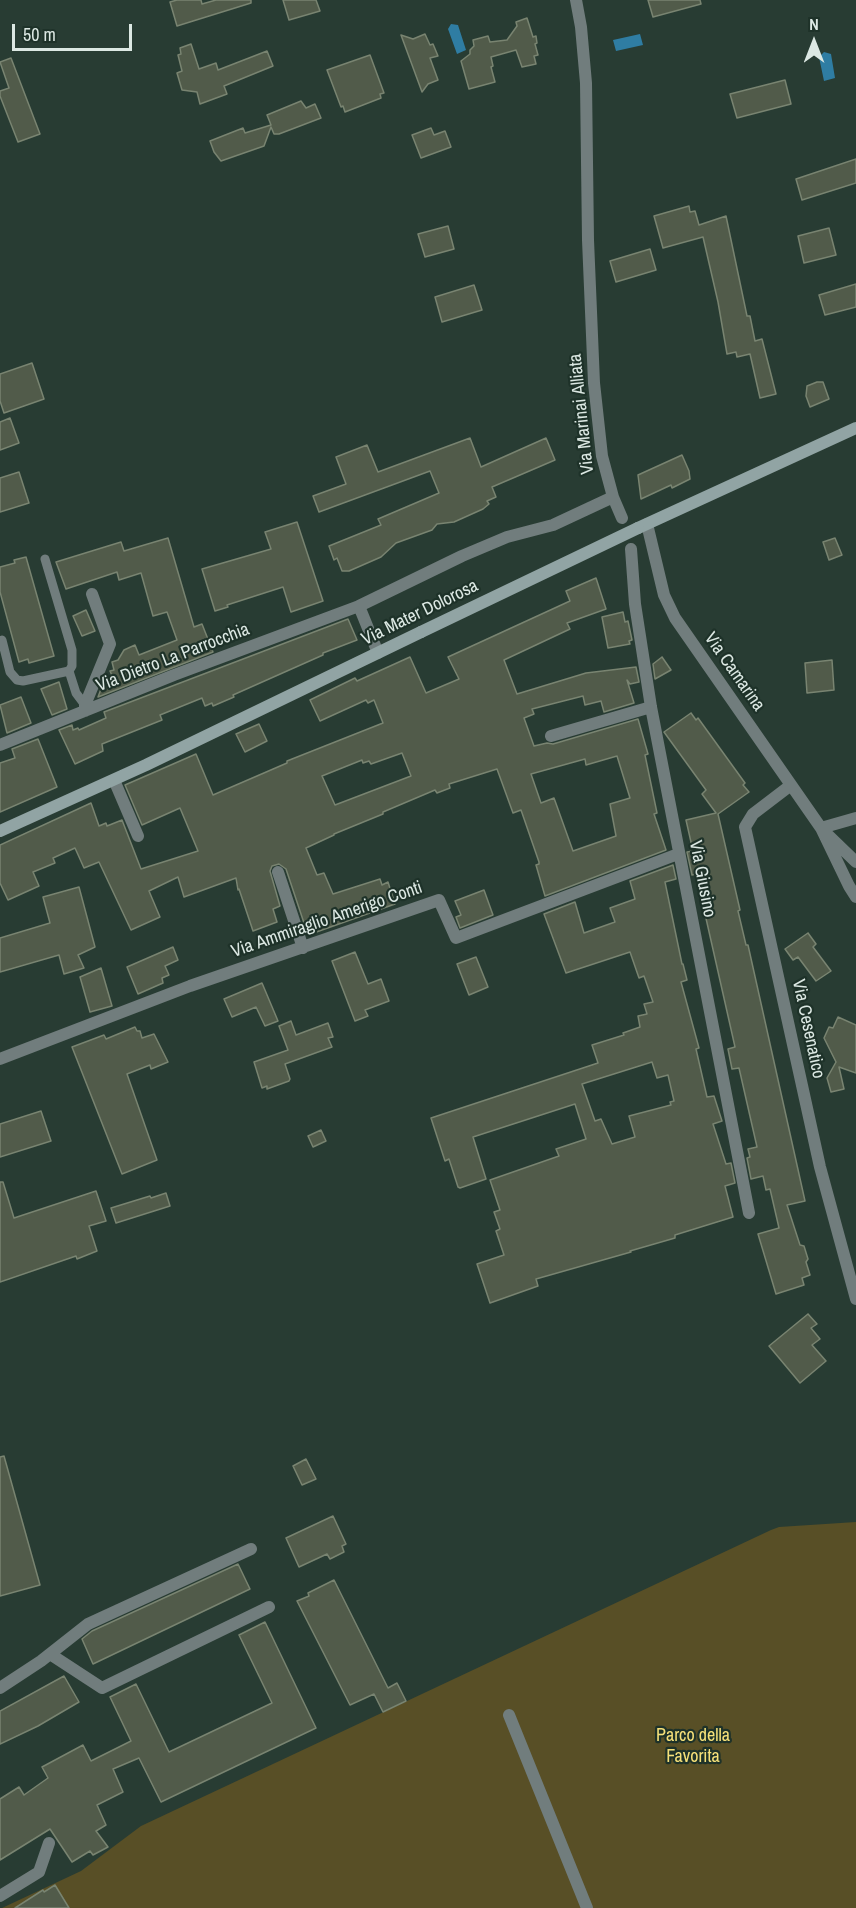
<!DOCTYPE html>
<style>
body{margin:0}
#map{position:relative;width:856px;height:1908px;overflow:hidden;background:#283c33;font-family:"Archivo Narrow",sans-serif}
canvas{display:block}
.north{position:absolute;left:784px;top:12px;width:60px;height:60px;-webkit-text-stroke:4px #1e3229;paint-order:stroke;rotate:0deg;font-size:16px;font-weight:700;line-height:24px;text-align:center;color:#dce8e3}
.north::after{content:'';display:block;margin:auto;width:21px;height:27px;background:#dce8e3;clip-path:polygon(50% 0,100% 100%,50% 72%,0 100%)}
.scale{position:absolute;left:12px;top:24px;width:120px;height:27px;box-sizing:border-box;border:3px solid #dce8e3;border-top:0;padding-left:8px;font-size:18px;line-height:21px;white-space:nowrap;color:#dce8e3;-webkit-text-stroke:4px #1e3229;paint-order:stroke}
</style>
<div id="map">
<canvas width="856" height="1908"></canvas>
<div class="north">N</div>
<div class="scale">50 m</div>
</div>
<script>
const context = document.querySelector('canvas').getContext('2d');
context.lineJoin = 'round';
function fill(path, color) { context.fillStyle = color; context.fill(path, 'evenodd'); }
const toPath = rows => new Path2D(rows.map(r => 'M' + r).join(''));
function stroke(path, color, width, dash) { context.strokeStyle = color; context.lineWidth = width; context.lineCap = dash ? 'butt' : 'round'; context.setLineDash(dash || []); context.stroke(path); }
function label(font, color, halo, rows, align = 'center') {
  context.font = font + ' "Archivo Narrow",sans-serif'; context.lineWidth = 4.5; context.setLineDash([]); context.textBaseline = 'middle'; context.strokeStyle = halo; context.fillStyle = color; for (const [text, x, y, turn = 0] of rows) {
    context.save(); context.translate(x, y); context.rotate((+turn || 0) * Math.PI / 180); context.textAlign = isNaN(turn) ? turn : align; if (halo) context.strokeText(text, 0, 0); context.fillText(text, 0, 0); context.restore();
  }
}
fill(toPath([
 [856,1522,856,1908,2,1908,81,1871,141,1826,771,1530,779,1527]
]), '#584f26');
fill(toPath([
 [451,24,458,25,466,50,457,54,448,29],
 [640,34,643,45,616,51,613,40],
 [824,52,831,54,835,78,824,81,819,57]
]), '#2f7da3');
const building = toPath([
 [177,0,201,0,202,4,216,0,251,0,251,3,177,26,170,2,177,0],
 [283,0,316,0,320,11,289,20,283,0],
 [648,0,700,0,701,4,653,17,648,0],
 [527,18,533,37,536,36,537,43,535,44,538,55,534,56,536,64,522,67,516,50,491,57,493,66,491,67,495,82,469,89,461,61,470,54,470,50,474,46,473,40,488,36,490,42,507,40,517,26,516,22,527,18],
 [425,34,430,45,433,44,438,56,430,58,438,80,428,84,422,92,401,35,413,39,425,34],
 [191,44,199,69,216,63,218,70,267,51,273,66,224,86,227,94,200,104,197,92,182,90,177,73,182,71,178,55,181,54,180,48,191,44],
 [370,55,384,93,380,94,381,98,345,112,343,106,341,107,327,70,370,55],
 [11,58,40,134,18,142,0,96,0,91,9,88,0,62,11,58],
 [785,80,791,104,737,118,730,94,785,80],
 [301,101,306,108,315,104,321,118,279,134,274,134,271,127,264,146,221,161,214,152,210,141,243,128,245,133,271,125,267,115,301,101],
 [431,128,434,135,445,131,451,147,421,158,412,135,431,128],
 [856,159,856,183,802,200,796,179,856,159],
 [689,206,690,212,695,211,699,225,726,216,747,316,750,316,755,341,762,339,776,394,760,398,750,354,737,357,736,352,727,354,718,302,703,237,663,248,654,216,689,206],
 [448,226,454,249,425,257,418,234,448,226],
 [829,228,836,255,804,263,798,236,829,228],
 [650,249,656,270,616,282,610,261,650,249],
 [856,284,856,307,825,315,819,295,856,284],
 [474,285,482,310,442,322,435,297,474,285],
 [32,363,44,399,4,413,0,401,0,374,32,363],
 [817,382,823,382,829,399,810,407,806,396,807,386,817,382],
 [10,418,19,443,0,450,0,422,10,418],
 [470,438,481,467,546,438,555,460,492,487,496,497,487,501,489,504,483,509,454,522,437,524,432,530,396,543,381,557,349,571,342,571,337,558,334,560,329,546,381,525,378,519,439,493,430,471,319,512,313,496,346,484,336,457,367,445,378,472,470,438],
 [682,455,689,471,690,479,672,488,671,485,641,499,638,475,682,455],
 [19,472,29,503,0,512,0,478,19,472],
 [297,522,323,601,291,612,283,587,227,605,228,607,215,611,202,569,271,549,265,532,297,522],
 [168,538,194,627,202,624,213,652,98,697,104,681,113,678,110,671,114,670,112,662,118,660,124,650,135,645,139,655,177,640,167,612,153,616,141,573,119,580,117,572,66,589,56,562,121,542,124,551,168,538],
 [835,538,842,555,829,560,823,542,835,538],
 [26,557,54,656,29,663,28,659,19,662,0,592,0,567,15,563,14,560,26,557],
 [596,578,606,609,567,623,570,629,504,660,517,694,586,673,636,667,639,682,630,684,627,680,634,703,604,712,601,701,585,705,583,696,532,709,534,714,524,718,534,746,547,743,553,744,638,719,648,754,645,755,657,813,654,814,666,850,545,896,536,865,539,864,539,862,521,810,513,813,497,769,449,784,450,788,437,793,435,790,383,812,383,814,334,834,334,835,306,848,317,875,324,873,333,894,380,879,382,885,388,882,395,904,308,935,286,869,279,864,272,866,270,871,280,906,273,909,277,922,253,931,239,889,238,890,236,878,184,897,178,877,149,891,160,917,131,930,99,862,84,868,75,848,53,858,55,863,33,872,39,886,8,900,0,883,0,845,91,803,99,826,106,823,107,826,122,820,141,869,198,851,180,808,142,825,125,785,196,754,213,795,287,763,287,761,383,723,374,700,368,703,366,700,320,721,310,700,355,678,357,681,410,657,426,693,459,679,448,657,570,601,566,591,596,578],
 [402,753,411,776,335,805,322,776,362,760,363,763,369,761,371,764,402,753],
 [617,756,630,798,610,804,616,836,573,851,554,798,541,803,531,774,585,759,586,765,617,756],
 [86,610,95,631,82,636,73,616,86,610],
 [623,612,625,622,628,621,632,640,629,641,630,644,608,648,602,617,623,612],
 [348,619,357,640,323,653,323,655,233,695,234,697,213,706,212,703,205,706,202,698,160,715,162,720,102,744,103,751,75,764,59,730,72,725,73,730,78,728,79,730,106,718,104,712,348,619],
 [662,657,671,670,655,679,653,664,662,657],
 [832,660,834,690,807,693,805,663,832,660],
 [59,682,67,709,52,715,41,689,59,682],
 [21,697,31,723,7,733,0,705,21,697],
 [691,713,696,720,698,718,745,783,743,785,749,792,718,814,740,910,738,911,746,945,748,945,805,1201,787,1205,800,1245,804,1246,808,1259,806,1262,810,1275,802,1278,804,1285,776,1294,758,1234,779,1228,770,1189,766,1190,763,1176,751,1179,747,1158,750,1157,748,1149,757,1147,739,1068,732,1069,728,1049,735,1047,696,874,692,875,687,852,693,851,686,820,716,813,702,794,706,790,664,732,691,713],
 [259,724,267,741,245,752,236,734,259,724],
 [38,739,57,787,0,812,0,763,15,758,12,749,38,739],
 [673,865,676,879,665,882,682,964,683,964,687,980,681,982,699,1048,696,1049,707,1097,714,1096,722,1121,713,1124,726,1164,731,1163,735,1183,725,1186,733,1217,675,1235,675,1238,630,1251,631,1252,536,1279,538,1286,490,1303,477,1264,504,1255,496,1231,500,1229,494,1212,500,1210,490,1180,559,1156,556,1149,586,1139,575,1104,473,1137,486,1179,460,1188,458,1187,449,1159,445,1161,431,1118,598,1063,592,1045,624,1035,623,1033,640,1027,638,1016,647,1014,644,1004,653,1002,644,976,639,978,630,952,566,973,544,914,575,902,584,933,615,922,610,908,635,899,630,881,673,865],
 [652,1062,657,1078,668,1075,674,1101,670,1102,671,1105,629,1116,635,1137,612,1144,601,1119,595,1121,582,1084,652,1062],
 [79,887,95,947,78,955,84,968,64,974,59,955,0,972,0,938,50,923,43,897,79,887],
 [484,890,493,915,460,928,456,917,461,915,455,901,484,890],
 [808,933,816,944,813,947,831,971,816,981,798,957,793,960,785,949,808,933],
 [173,947,178,960,165,966,169,975,162,978,163,983,138,994,127,967,173,947],
 [355,952,368,984,381,979,389,1001,365,1010,368,1016,355,1021,332,961,355,952],
 [476,957,488,987,469,995,457,964,476,957],
 [101,968,112,1006,90,1012,80,977,101,968],
 [262,983,278,1021,265,1026,256,1007,232,1017,224,999,262,983],
 [838,1017,856,1025,856,1073,839,1067,844,1089,831,1092,827,1078,836,1062,824,1038,829,1027,833,1028,838,1017],
 [291,1021,296,1035,328,1023,333,1037,328,1038,332,1047,285,1064,290,1079,289,1081,267,1089,267,1086,262,1088,254,1062,288,1050,279,1026,291,1021],
 [135,1027,137,1031,140,1031,142,1038,154,1034,168,1062,151,1069,150,1065,127,1074,157,1160,122,1174,72,1047,104,1035,106,1039,135,1027],
 [41,1111,51,1141,0,1157,0,1124,41,1111],
 [321,1130,326,1141,313,1147,308,1136,321,1130],
 [0,1182,3,1182,14,1218,96,1191,106,1221,89,1226,97,1251,77,1259,76,1256,0,1282,0,1182],
 [166,1193,170,1206,116,1223,111,1208,150,1196,151,1198,166,1193],
 [808,1314,817,1324,811,1328,820,1339,812,1345,826,1361,800,1383,769,1346,808,1314],
 [4,1456,40,1585,0,1596,0,1457,4,1456],
 [306,1459,316,1479,302,1485,293,1466,306,1459],
 [333,1516,346,1544,342,1546,344,1552,330,1559,327,1554,299,1567,286,1538,333,1516],
 [238,1564,250,1589,93,1664,82,1639,92,1631,238,1564],
 [334,1580,388,1688,397,1683,406,1701,383,1712,374,1694,350,1705,297,1601,309,1596,308,1593,334,1580],
 [265,1622,316,1728,161,1802,139,1758,113,1769,123,1792,97,1805,106,1825,96,1831,108,1847,93,1855,90,1851,72,1862,50,1829,0,1860,0,1799,19,1787,24,1795,48,1778,42,1767,83,1745,91,1761,131,1741,110,1697,136,1684,169,1752,272,1703,239,1635,265,1622],
 [64,1676,79,1702,38,1726,0,1744,0,1711,64,1676],
 [55,1885,69,1908,15,1908,43,1890,44,1892,55,1885]
]);
fill(building, '#515b4a');
stroke(building, '#798471', 1.5);
stroke(toPath([
 [45,559,72,650,72,666,69,671,76,693,85,705],
 [2,640,10,672,17,680,23,681,69,671]
]), '#717d7d', 9);
stroke(toPath([
 [613,497,622,518],
 [647,524,664,595,675,618,821,828,849,886,856,897],
 [631,549,635,604,651,707,749,1213],
 [378,653,359,606,462,556,507,537,553,525,613,497,602,456,594,383,588,240,586,83,581,27,576,0],
 [85,711,85,705,110,644,92,594],
 [551,736,651,707],
 [0,745,174,675,359,606],
 [114,780,138,836],
 [791,785,753,814,745,827,820,1167,856,1299],
 [821,828,856,818],
 [828,835,856,862],
 [278,872,303,948],
 [0,1059,190,986,439,900,456,938,678,854],
 [50,1654,102,1688,269,1607],
 [0,1688,41,1661,88,1624,251,1549],
 [509,1715,587,1908],
 [0,1896,39,1872,49,1843]
]), '#717d7d', 12);
stroke(toPath([
 [638,528,856,428],
 [0,831,146,765,421,632]
]), '#91a4a4', 12);
stroke(toPath([
 [421,632,638,528]
]), '#91a4a4', 12);
label('18px', '#dce8e3', '#1e3229', [
 ["Via Marinai Alliata",582,414,-96],
 ["Via Mater Dolorosa",420,613,-26],
 ["Via Dietro La Parrocchia",173,658,-21],
 ["Via Camarina",734,672,55],
 ["Via Giusino",702,879,79],
 ["Via Ammiraglio Amerigo Conti",327,920,-19],
 ["Via Cesenatico",808,1029,78]
]);
label('18px', '#f5e079', '#1e3229', [
 ["Parco della",693,1736],
 ["Favorita",693,1757]
]);
</script>
